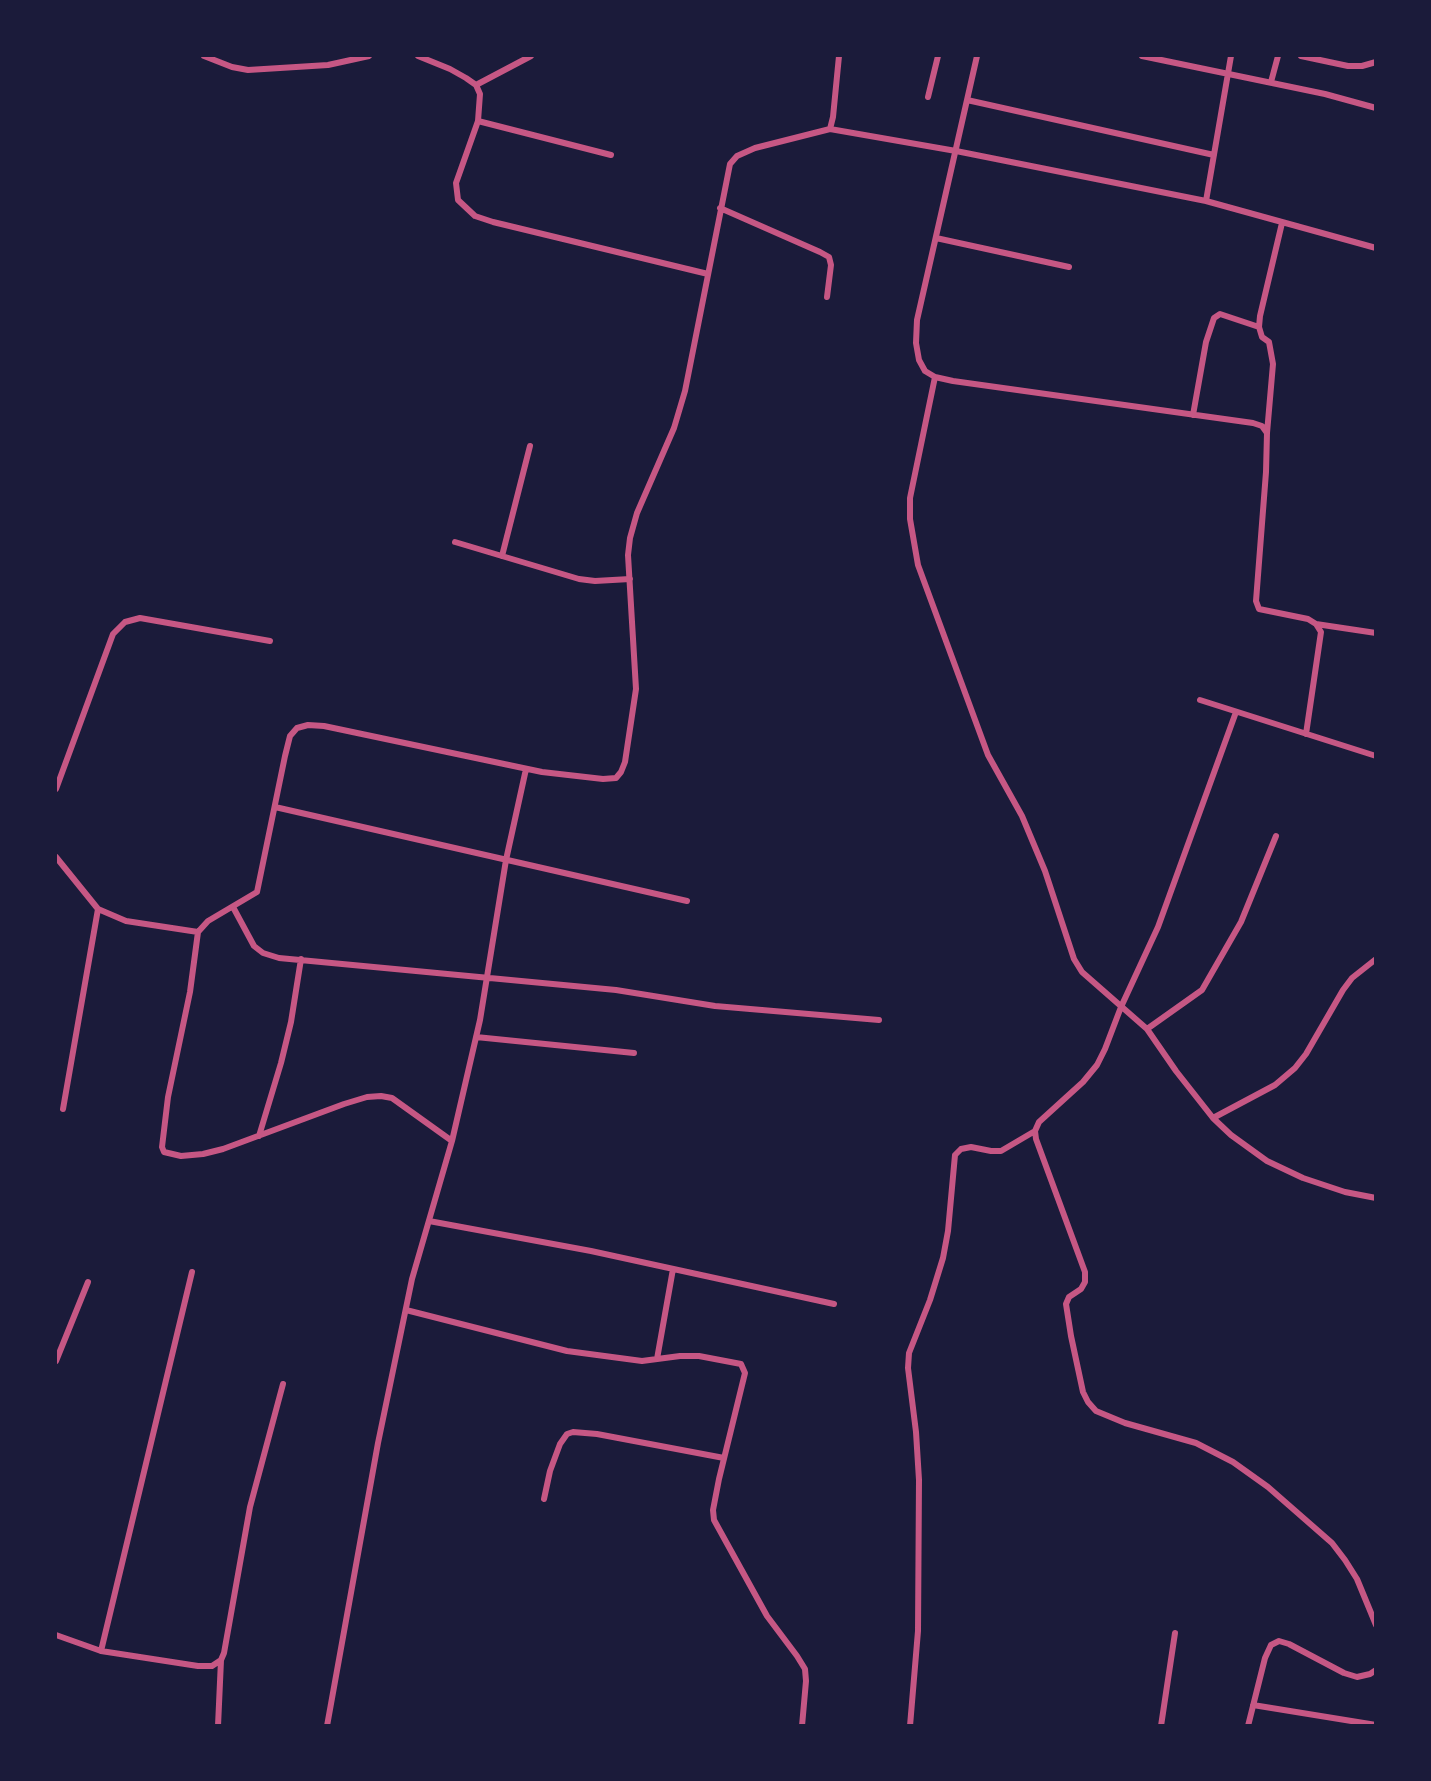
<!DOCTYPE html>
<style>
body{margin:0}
#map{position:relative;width:1431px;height:1781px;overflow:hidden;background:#1b1b3a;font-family:"Sofia Sans Condensed",sans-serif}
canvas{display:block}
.frame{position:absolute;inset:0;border:57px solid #1b1b3a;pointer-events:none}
</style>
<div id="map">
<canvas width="1431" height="1781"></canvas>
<div class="frame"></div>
</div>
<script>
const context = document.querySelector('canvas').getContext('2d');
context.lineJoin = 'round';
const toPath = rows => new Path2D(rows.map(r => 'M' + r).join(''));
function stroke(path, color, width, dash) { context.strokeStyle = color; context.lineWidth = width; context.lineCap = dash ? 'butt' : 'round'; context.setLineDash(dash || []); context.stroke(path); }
stroke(toPath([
 [204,56,232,67,248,70,328,65,369,56],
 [418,56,450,69,466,78,476,85,480,94,478,121,456,183,458,200,475,216,493,222,708,274],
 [977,56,917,320,916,343,919,360,925,371,935,377,953,381,1253,423,1262,426,1267,433,1266,472,1256,601,1259,609,1308,619,1316,624,1321,632,1306,734],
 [1142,56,1325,94,1376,108],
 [1301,56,1348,66,1362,66,1376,62],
 [1271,82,1278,56],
 [476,85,531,56],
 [928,97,938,56],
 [967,100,1214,155],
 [478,121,611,155],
 [830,129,956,151,1206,201,1376,248],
 [1206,201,1231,56],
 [720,208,820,252,829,257,831,265,827,297],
 [936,238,1069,267],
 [935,377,910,498,910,519,918,565,988,755,1022,816,1045,871,1074,959,1082,972,1147,1029,1176,1071,1213,1118,1231,1135,1267,1161,1303,1178,1345,1192,1376,1198],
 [1193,415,1206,342,1214,318,1220,314,1259,327],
 [1267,433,1273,364,1269,342,1262,337,1259,327,1260,316,1282,223],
 [455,542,579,579,595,581,630,579],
 [502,556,530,446],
 [1316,624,1376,633],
 [1200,700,1376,756],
 [1236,712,1158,927,1121,1007,1105,1049,1097,1065,1083,1082,1039,1122,1035,1131,1036,1139,1085,1272,1085,1282,1081,1289,1069,1297,1066,1304,1071,1336,1083,1392,1088,1402,1096,1411,1125,1423,1196,1443,1233,1462,1268,1487,1332,1543,1345,1560,1357,1579,1376,1625],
 [56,789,113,634,125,622,140,618,270,641],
 [275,807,687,901],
 [56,857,98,909,126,921,198,932],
 [233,907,254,946,263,953,279,958,616,990,715,1006,879,1020],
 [1147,1029,1202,990,1241,922,1276,836],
 [476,1037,634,1053],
 [63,1109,98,909],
 [1213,1118,1275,1085,1295,1068,1306,1054,1343,990,1352,978,1376,959],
 [259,1136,281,1063,291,1022,301,959],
 [452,1141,480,1020,506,860,526,769],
 [429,1221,591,1251,834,1304],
 [406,1310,567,1351,642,1361,680,1356,699,1356,741,1364,745,1373,719,1479,713,1510,714,1520,767,1616,797,1656,805,1669,806,1681,802,1726],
 [657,1359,673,1269],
 [56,1361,88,1282],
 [544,1499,550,1471,560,1444,567,1434,573,1432,597,1434,724,1458],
 [56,1635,101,1651,198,1666,212,1666,221,1660,224,1653,250,1507,283,1384],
 [101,1651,192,1272],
 [1253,1705,1376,1725],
 [218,1726,221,1660],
 [327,1726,378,1443,412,1279,452,1141,392,1098,381,1096,367,1097,344,1104,223,1149,203,1154,181,1156,164,1152,162,1147,168,1097,190,992,198,932,208,921,257,892,285,756,290,736,297,728,308,725,324,726,542,772,603,779,616,778,621,772,625,762,636,689,628,555,630,538,637,513,674,428,685,391,730,164,737,156,755,148,830,129,833,117,839,56],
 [910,1726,918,1631,919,1480,916,1432,908,1368,909,1353,930,1300,943,1258,948,1231,955,1155,961,1149,971,1147,991,1151,1001,1151,1035,1131],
 [1161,1726,1175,1633],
 [1248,1726,1265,1658,1271,1645,1279,1641,1289,1644,1344,1673,1357,1677,1370,1674,1376,1670]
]), '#c65784', 6);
</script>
